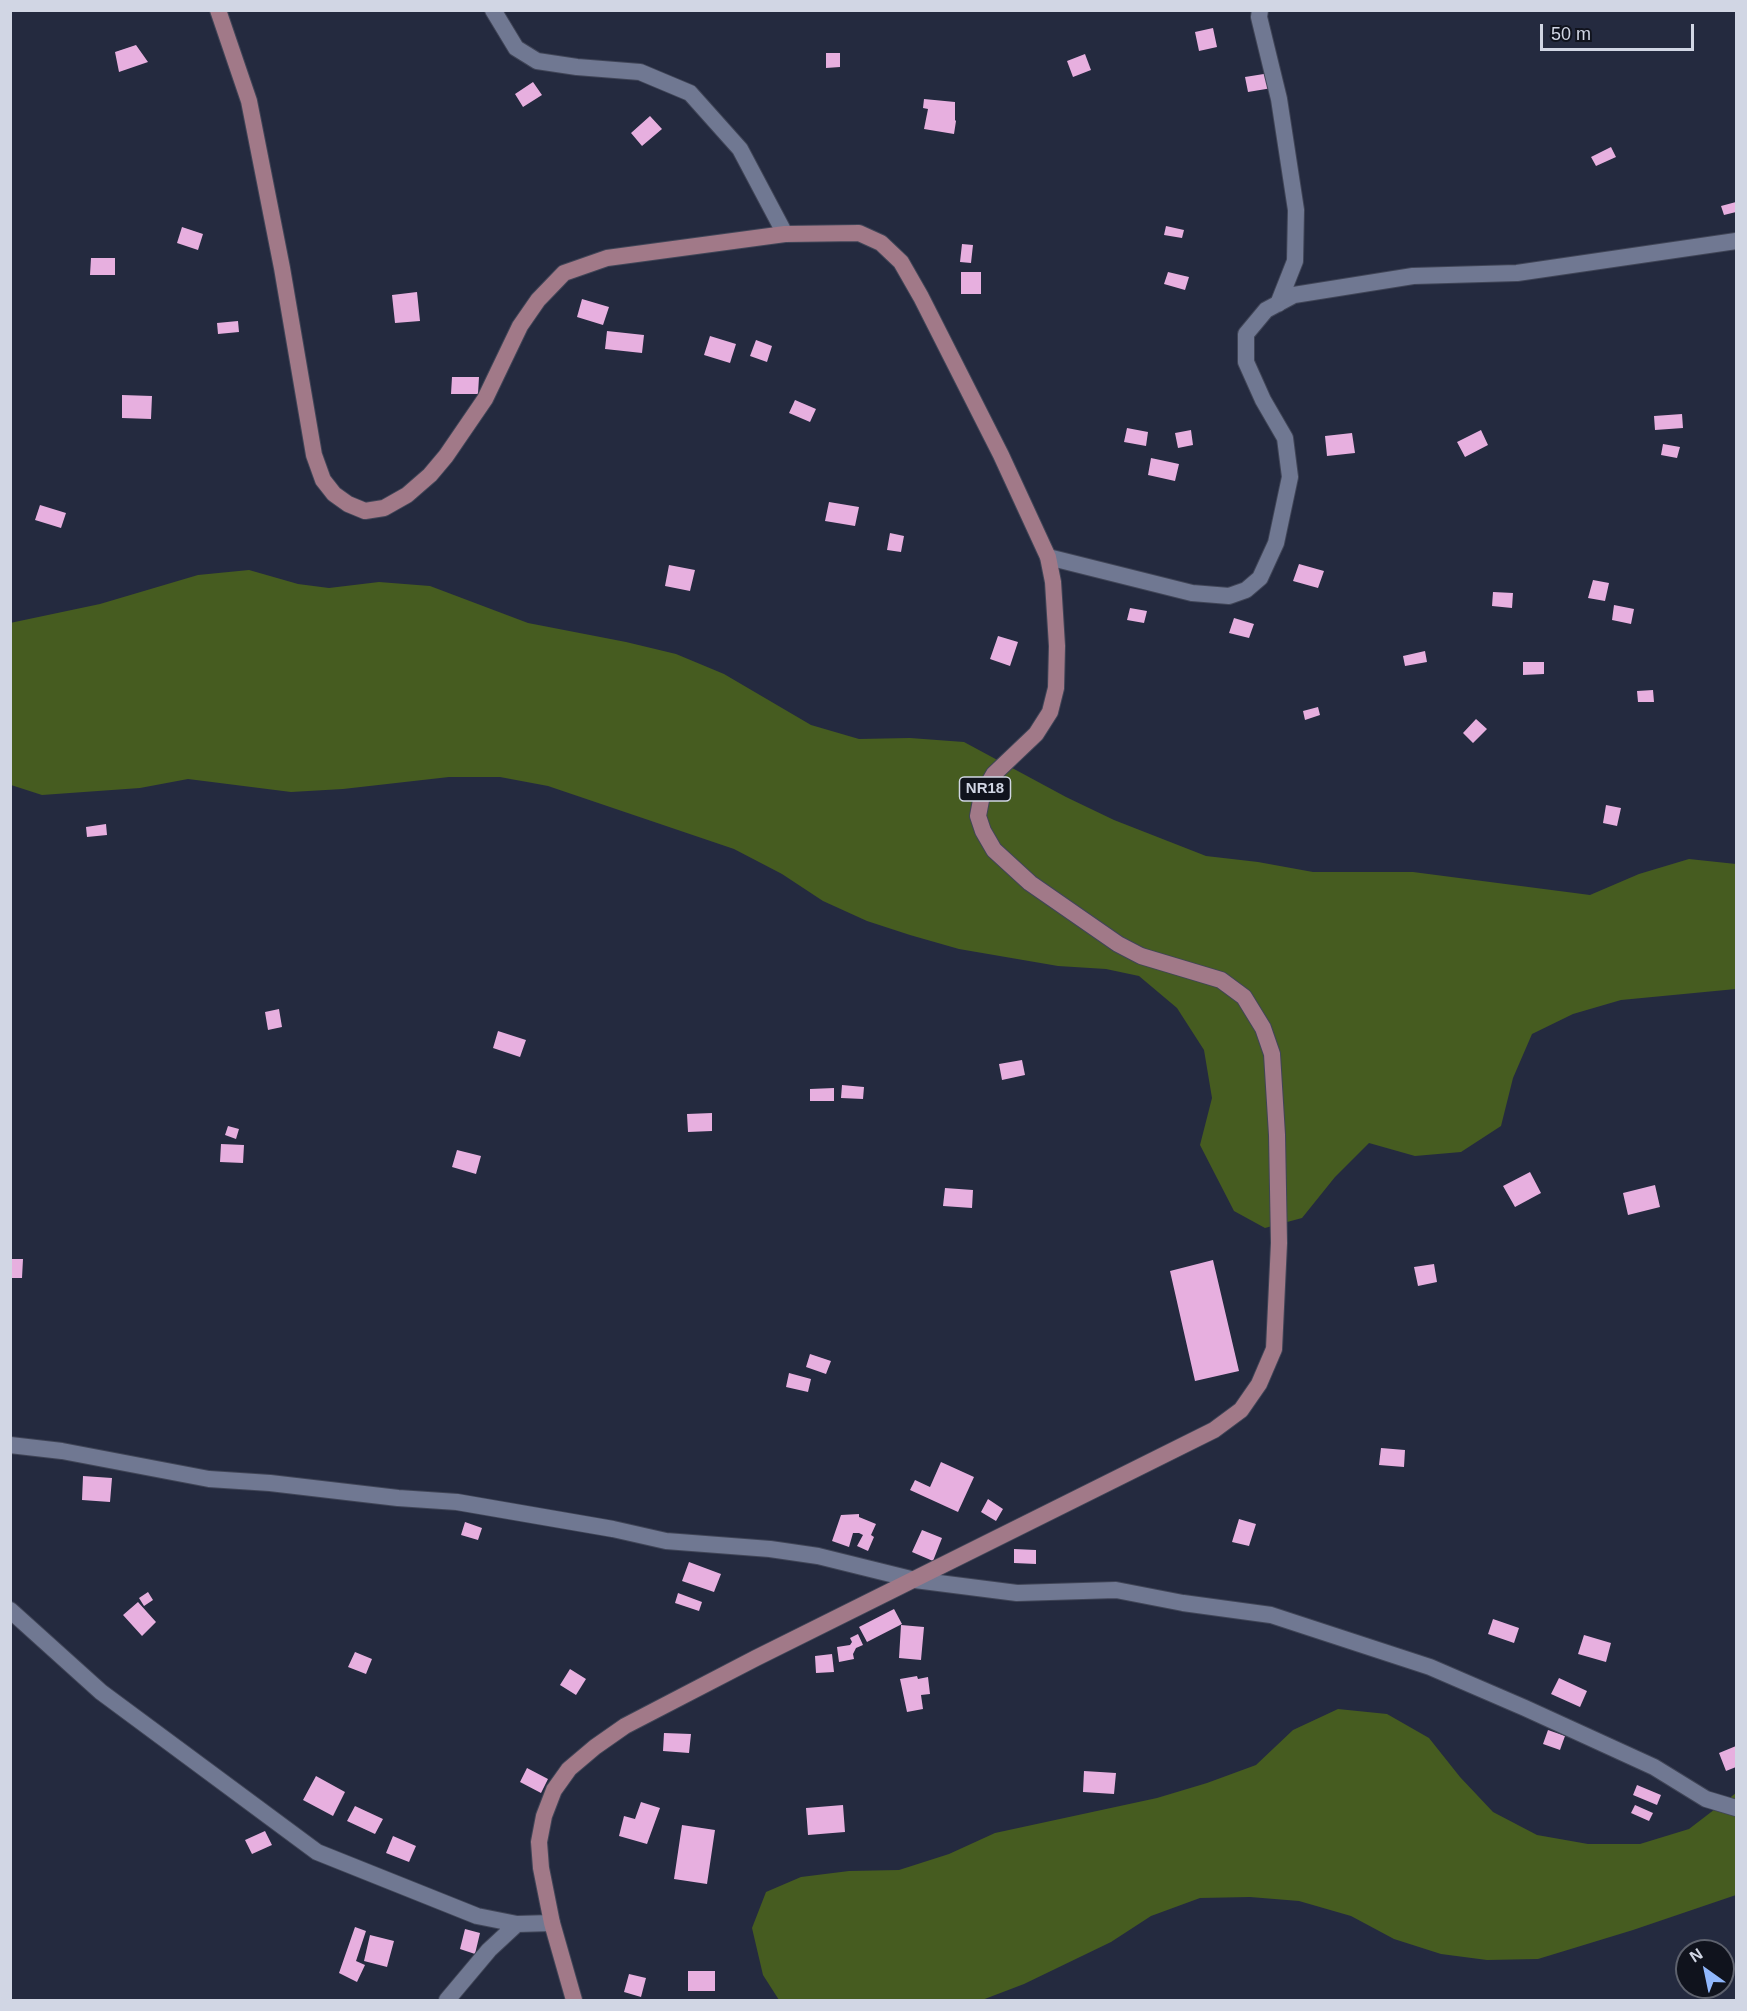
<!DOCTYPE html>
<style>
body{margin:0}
#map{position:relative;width:1747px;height:2011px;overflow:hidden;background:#242a3f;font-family:Helvetica,sans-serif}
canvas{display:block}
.frame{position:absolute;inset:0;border:12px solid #d1d6e4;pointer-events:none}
.north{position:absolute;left:1675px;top:1939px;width:60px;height:60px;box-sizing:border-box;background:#10131d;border:2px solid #5d616d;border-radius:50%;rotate:327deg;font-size:16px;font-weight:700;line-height:24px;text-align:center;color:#d1d6e4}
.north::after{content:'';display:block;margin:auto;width:21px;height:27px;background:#91b8fd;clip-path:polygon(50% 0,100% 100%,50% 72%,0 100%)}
.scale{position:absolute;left:1540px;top:24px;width:154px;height:27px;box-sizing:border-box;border:3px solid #d1d6e4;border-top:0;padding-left:8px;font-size:18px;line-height:21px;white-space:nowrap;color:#d1d6e4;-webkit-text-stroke:4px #10131d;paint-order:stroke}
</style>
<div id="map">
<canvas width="1747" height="2011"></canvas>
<div class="frame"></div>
<div class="north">N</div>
<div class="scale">50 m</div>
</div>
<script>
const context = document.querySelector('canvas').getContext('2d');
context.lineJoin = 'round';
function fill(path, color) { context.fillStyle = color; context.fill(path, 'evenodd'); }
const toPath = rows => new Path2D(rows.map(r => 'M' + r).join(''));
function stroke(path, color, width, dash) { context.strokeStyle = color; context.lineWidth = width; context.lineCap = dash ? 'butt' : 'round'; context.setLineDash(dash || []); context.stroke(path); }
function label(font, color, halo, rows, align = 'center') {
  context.font = font + ' Helvetica,sans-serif'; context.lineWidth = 6; context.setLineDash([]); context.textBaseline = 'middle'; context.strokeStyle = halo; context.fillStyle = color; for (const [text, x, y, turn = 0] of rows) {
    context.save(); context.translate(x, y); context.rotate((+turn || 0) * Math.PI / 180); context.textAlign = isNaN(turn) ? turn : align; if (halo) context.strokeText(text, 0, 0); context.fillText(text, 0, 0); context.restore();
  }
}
fill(toPath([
 [249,570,298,584,329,588,379,582,430,586,528,623,626,642,676,654,724,674,811,725,859,739,910,738,964,742,1066,797,1114,820,1206,856,1258,862,1313,872,1413,872,1590,895,1639,874,1689,859,1736,864,1736,989,1621,1000,1573,1014,1532,1034,1513,1078,1501,1126,1461,1152,1415,1156,1369,1143,1335,1177,1302,1218,1265,1228,1234,1211,1200,1145,1212,1098,1204,1050,1177,1008,1139,976,1106,969,1058,966,959,949,910,935,867,921,823,901,782,874,734,849,548,786,500,777,449,777,343,789,291,792,188,779,140,788,42,795,11,785,10,623,100,604,198,575],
 [1338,1709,1387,1714,1429,1738,1460,1777,1493,1812,1537,1835,1588,1844,1640,1844,1689,1829,1736,1793,1736,1895,1633,1930,1538,1959,1487,1960,1441,1954,1394,1939,1351,1916,1299,1901,1250,1897,1200,1898,1151,1916,1111,1942,1024,1984,982,2000,779,2000,763,1975,752,1928,766,1892,801,1877,849,1871,899,1870,949,1854,995,1833,1157,1798,1207,1783,1256,1765,1293,1730]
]), '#465c20');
fill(toPath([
 [1213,28,1217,47,1199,51,1195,32],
 [136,45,148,62,119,72,115,52],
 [826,53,840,53,840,67,826,68],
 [1085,54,1091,70,1073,77,1067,61],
 [1270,73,1272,88,1248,92,1245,77],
 [533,82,542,95,523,107,515,94],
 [924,99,955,102,955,120,956,121,954,134,924,129,928,109,923,108],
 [650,116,662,129,642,146,631,133],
 [1611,147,1616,157,1596,166,1591,157],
 [1736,202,1736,212,1724,215,1721,206],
 [1166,226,1184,230,1182,238,1164,235],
 [182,227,203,234,198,250,177,243],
 [962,244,973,245,971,263,960,262],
 [91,258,115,258,115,275,90,275],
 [961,272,981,272,981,294,961,294],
 [1168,272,1189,277,1185,290,1164,284],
 [417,292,420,321,395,323,392,295],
 [582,299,609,307,603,325,577,317],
 [238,321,239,332,218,334,217,323],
 [607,331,644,335,642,353,605,349],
 [710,336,736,344,730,363,704,355],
 [756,340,772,346,767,362,750,356],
 [452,377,479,377,478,394,451,394],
 [122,395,152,396,151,419,122,418],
 [795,400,816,409,810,422,789,413],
 [1682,414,1683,428,1655,430,1654,416],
 [1127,428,1148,432,1146,446,1124,442],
 [1191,430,1193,445,1178,448,1175,433],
 [1481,430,1488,445,1465,457,1457,442],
 [1352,433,1355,453,1327,456,1325,436],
 [1663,444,1680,447,1677,458,1661,455],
 [1151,458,1179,464,1175,481,1148,475],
 [829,502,859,507,855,526,825,521],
 [40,505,66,513,61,528,35,520],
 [890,533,904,536,901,552,887,550],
 [1299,564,1324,571,1318,588,1293,581],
 [669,565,695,570,690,591,665,586],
 [1593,580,1609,583,1605,601,1588,598],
 [1493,592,1513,593,1512,608,1492,606],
 [1614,605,1634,609,1631,624,1612,620],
 [1130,608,1147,611,1144,623,1127,620],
 [1234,618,1254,624,1249,638,1229,633],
 [998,636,1018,642,1010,666,990,659],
 [1425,651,1427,662,1405,666,1403,656],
 [1523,662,1544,662,1544,674,1523,675],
 [1653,690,1654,702,1638,702,1637,691],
 [1318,707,1320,715,1305,720,1303,711],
 [1476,719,1487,729,1473,743,1463,733],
 [1606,805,1621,808,1617,826,1603,823],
 [106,824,107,835,87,837,86,827],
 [279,1009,282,1027,268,1030,265,1012],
 [498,1031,526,1040,520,1057,493,1048],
 [1022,1060,1025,1075,1002,1080,999,1064],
 [842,1085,864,1087,863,1099,841,1098],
 [834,1088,834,1101,810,1101,810,1089],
 [712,1113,712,1131,688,1132,687,1114],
 [228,1126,239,1129,236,1139,225,1135],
 [221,1144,244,1145,243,1163,220,1162],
 [457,1150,481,1156,476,1174,452,1167],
 [1530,1172,1541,1193,1515,1207,1503,1186],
 [1655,1185,1660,1207,1628,1215,1623,1193],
 [945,1188,973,1190,972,1208,943,1206],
 [10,1259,23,1259,22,1278,10,1278],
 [1213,1260,1239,1371,1195,1381,1170,1271],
 [1434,1264,1437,1282,1418,1286,1414,1267],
 [810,1354,831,1361,826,1374,806,1367],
 [789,1373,811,1379,808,1392,786,1387],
 [1381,1448,1405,1450,1404,1467,1379,1465],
 [941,1462,974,1477,958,1512,910,1490,915,1480,930,1487],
 [83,1476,112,1478,110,1502,82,1500],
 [988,1499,1003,1509,996,1521,981,1512],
 [859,1514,859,1517,876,1524,871,1535,874,1537,868,1551,857,1546,863,1535,859,1533,853,1533,849,1547,832,1541,841,1515],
 [1239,1519,1256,1524,1249,1546,1232,1542],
 [465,1522,482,1528,478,1540,461,1535],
 [922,1530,942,1538,933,1561,912,1552],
 [1014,1549,1036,1550,1036,1564,1014,1563],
 [689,1562,721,1574,714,1592,682,1581],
 [148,1592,153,1600,144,1606,139,1598],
 [678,1593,702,1602,699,1611,675,1603],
 [138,1602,156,1622,142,1636,123,1615],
 [894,1609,902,1624,867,1642,859,1627],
 [1493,1619,1519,1628,1514,1643,1488,1634],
 [901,1625,924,1627,921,1660,899,1658],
 [858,1634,863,1645,856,1648,853,1654,854,1659,839,1662,837,1647,850,1645,852,1642,850,1638],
 [1584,1635,1611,1643,1606,1662,1578,1654],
 [355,1652,372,1659,366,1674,348,1667],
 [832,1654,834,1672,816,1673,815,1656],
 [570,1669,586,1679,576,1695,560,1685],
 [917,1676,918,1679,928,1677,930,1694,921,1695,923,1709,907,1712,900,1679],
 [1559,1678,1587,1691,1580,1707,1551,1694],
 [1548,1730,1565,1736,1560,1750,1543,1744],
 [664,1733,691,1734,689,1753,663,1751],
 [1736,1746,1736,1767,1726,1771,1719,1753],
 [527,1768,548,1779,541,1793,520,1782],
 [1084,1771,1116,1773,1114,1794,1083,1792],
 [316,1776,345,1792,333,1816,303,1800],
 [1637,1785,1661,1795,1657,1805,1633,1795],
 [641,1802,660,1808,647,1844,619,1836,624,1816,635,1819],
 [843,1805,845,1832,808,1835,806,1808],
 [1635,1805,1653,1813,1649,1821,1631,1813],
 [355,1806,383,1819,375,1834,347,1821],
 [682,1825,715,1830,707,1884,674,1879],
 [265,1831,272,1845,252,1854,245,1840],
 [393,1836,416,1846,409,1862,386,1853],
 [355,1927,366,1931,356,1961,365,1965,357,1982,339,1973],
 [465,1929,480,1933,475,1954,460,1949],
 [370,1935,394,1941,387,1967,364,1961],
 [688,1971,715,1971,715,1991,688,1991],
 [629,1974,646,1978,641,1997,624,1992]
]), '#e7afdf');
const minor = toPath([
 [493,10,516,48,537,61,577,67,640,72,690,93,740,149,785,234],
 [1260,10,1259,17,1279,99,1296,210,1295,261,1278,304],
 [1048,557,1192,593,1229,596,1246,590,1260,578,1276,543,1290,477,1285,438,1263,400,1246,362,1246,334,1266,310,1294,295,1413,276,1517,273,1736,241],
 [10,1445,62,1451,209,1479,270,1483,398,1498,457,1502,613,1529,666,1541,770,1549,818,1556,915,1580,1017,1593,1116,1590,1183,1603,1271,1615,1430,1667,1525,1708,1654,1767,1706,1799,1736,1808],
 [10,1610,101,1692,317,1852,477,1916,517,1924,552,1923],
 [447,2000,489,1950,517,1924]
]);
const primary = toPath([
 [218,10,249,101,282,268,314,455,323,480,334,494,348,504,365,511,384,508,407,495,430,475,446,456,485,399,520,326,538,300,564,273,607,258,785,234,859,233,881,243,901,262,921,297,1001,455,1048,557,1053,582,1057,646,1056,688,1050,712,1036,734,994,774,982,795,978,816,983,831,994,850,1030,883,1118,944,1141,956,1221,980,1244,997,1263,1028,1272,1054,1277,1135,1279,1243,1274,1349,1259,1384,1241,1410,1214,1430,756,1658,625,1726,595,1747,569,1769,554,1790,544,1816,539,1842,541,1868,552,1923,574,2000]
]);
stroke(minor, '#404557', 18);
stroke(primary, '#404557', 18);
stroke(minor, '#707892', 16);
stroke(primary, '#a17988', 16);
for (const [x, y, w] of [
 [985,789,51]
]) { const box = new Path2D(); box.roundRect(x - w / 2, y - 12, w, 24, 4.5); context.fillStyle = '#10131d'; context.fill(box); stroke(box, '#d1d6e4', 1.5); }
label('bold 15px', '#d1d6e4', null, [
 ["NR18",985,789]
]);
</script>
